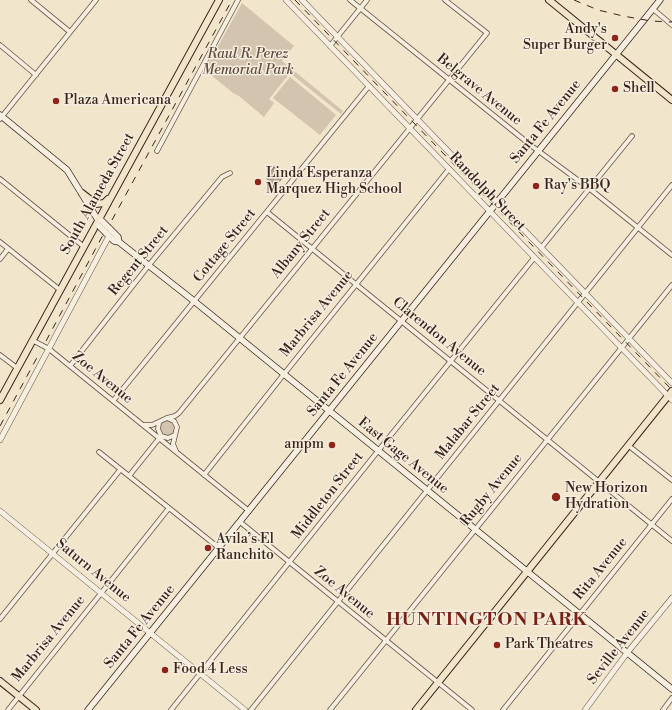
<!DOCTYPE html>
<meta charset="utf-8">
<style>
body{margin:0}
canvas{display:block;background:#f1e5cc}
</style>
<canvas width="672" height="710"></canvas>
<script>
const context = document.querySelector('canvas').getContext('2d');
context.lineJoin = 'round';
function fill(path, color) { context.fillStyle = color; context.fill(path, 'evenodd'); }
const toPath = rows => new Path2D(rows.map(r => 'M' + r).join(''));
function stroke(path, color, width, dash) { context.strokeStyle = color; context.lineWidth = width; context.lineCap = dash ? 'butt' : 'round'; context.setLineDash(dash || []); context.stroke(path); }
function label(font, color, halo, rows, align = 'center') {
  context.font = font + ' "Libre Bodoni",serif'; context.lineWidth = 3; context.setLineDash([]); context.textBaseline = 'middle'; context.strokeStyle = halo; context.fillStyle = color; for (const [text, x, y, turn = 0] of rows) {
    context.save(); context.translate(x, y); context.rotate((+turn || 0) * Math.PI / 180); context.textAlign = isNaN(turn) ? turn : align; if (halo) context.strokeText(text, 0, 0); context.fillText(text, 0, 0); context.restore();
  }
}
fill(toPath([
 [242,3,294,46,282,61,343,111,341,114,290,73,269,99,274,103,264,117,239,96,233,93,205,70],
 [290,77,336,115,320,135,273,98],
 '160 428a8 8 0 1 1 16 0a8 8 0 1 1-16 0Z'
]), '#d2c4ae');
const water = toPath([
 [274,167,283,174,284,172,286,173,276,186,266,178,274,167]
]);
fill(water, '#b2a390');
stroke(water, '#827061', 1);
const minor = toPath([
 [31,0,70,32],
 [350,0,533,147,590,189,672,255],
 [653,9,672,25],
 [0,45,36,75],
 [330,46,367,0],
 [0,119,96,0],
 [157,151,238,0],
 [0,179,83,246],
 [267,212,672,541],
 [0,242,60,290],
 [541,248,632,136],
 [0,259,8,249],
 [32,340,49,349,249,511],
 [0,355,17,368],
 [70,366,149,265,222,177,230,173],
 [113,401,369,86],
 [167,418,175,416,179,413,487,33,445,0],
 [159,423,158,429,161,436,168,438,175,435],
 [144,425,152,425,167,418,174,421,177,427,173,444,176,451],
 [629,446,672,480],
 [99,452,219,548],
 [204,475,284,374,449,169],
 [129,476,161,436],
 [240,522,472,710],
 [0,619,120,470],
 [8,710,169,508],
 [171,710,378,451,534,258],
 [251,710,672,185],
 [330,710,672,285],
 [503,710,672,499],
 [663,710,672,698]
]);
const tertiary = toPath([
 [286,0,672,400],
 [302,0,672,383],
 [0,440,109,236],
 [0,511,245,710],
 [585,710,627,653,672,598]
]);
const secondary = toPath([
 [0,115,67,170,98,220,99,224],
 [109,228,118,237,119,242],
 [106,233,114,241,119,242,194,301,672,689],
 [88,710,660,0]
]);
const primary = toPath([
 [549,0,672,100],
 [82,193,96,204,104,203,108,199],
 [0,400,219,0],
 [0,681,36,710],
 [416,710,672,391]
]);
stroke(minor, '#675447', 5.5);
stroke(tertiary, '#675447', 6);
stroke(secondary, '#39241b', 7);
stroke(primary, '#39241b', 8);
stroke(minor, '#f6eede', 4);
stroke(tertiary, '#f6eede', 5);
stroke(secondary, '#f6eede', 5.5);
stroke(primary, '#f1e5cc', 6);
stroke(toPath([
 [295,0,672,390],
 [574,0,598,10,623,16,651,21,672,22],
 [112,220,232,0],
 [46,341,103,235],
 [0,426,40,352]
]), '#39241b', 1, [7, 7]);
const secondaryBridge = toPath([
 [102,221,109,228],
 [99,226,106,233]
]);
stroke(secondaryBridge, '#39241b', 7, []);
stroke(secondaryBridge, '#f6eede', 5.5);
for (const [x, y, r, color] of [
 [615,38,4,"#8f2418"],
 [615,89,4,"#8f2418"],
 [56,101,4,"#8f2418"],
 [258,182,4,"#8f2418"],
 [536,186,4,"#8f2418"],
 [332,445,4,"#8f2418"],
 [556,497,5,"#8f2418"],
 [208,548,4,"#8f2418"],
 [497,645,4,"#8f2418"],
 [165,670,4,"#8f2418"]
]) { const dot = new Path2D(); dot.arc(x, y, r, 0, 2 * Math.PI); context.fillStyle = color; context.fill(dot); stroke(dot, '#f6eede', 1.5); }
label('14px', '#39241b', '#f6eede', [
 ["Andy's",607,30,"right"],
 ["Super Burger",607,46,"right"],
 ["Shell",623,89],
 ["Plaza Americana",64,101],
 ["Linda Esperanza",266,174],
 ["Marquez High School",266,190],
 ["Ray's BBQ",544,186],
 ["ampm",324,445,"right"],
 ["New Horizon",565,489],
 ["Hydration",565,505],
 ["Avila’s El",216,540],
 ["Ranchito",216,556],
 ["Park Theatres",505,645],
 ["Food 4 Less",173,670]
], 'left');
label('italic 14px', '#5f4c40', '#f6eede', [
 ["Raul R. Perez",248,55],
 ["Memorial Park",248,71]
]);
label('14px', '#39241b', '#f6eede', [
 ["Belgrave Avenue",479,90,39],
 ["Santa Fe Avenue",546,122,-51],
 ["Randolph Street",487,192,46],
 ["South Alameda Street",98,194,-61],
 ["Albany Street",301,244,-51],
 ["Cottage Street",225,246,-51],
 ["Regent Street",139,261,-51],
 ["Marbrisa Avenue",317,314,-51],
 ["Clarendon Avenue",439,337,39],
 ["Santa Fe Avenue",343,375,-51],
 ["Zoe Avenue",102,378,39],
 ["Malabar Street",468,422,-51],
 ["East Gage Avenue",403,456,39],
 ["Rugby Avenue",492,490,-51],
 ["Middleton Street",328,496,-52],
 ["Rita Avenue",601,569,-51],
 ["Saturn Avenue",93,571,39],
 ["Zoe Avenue",344,593,39],
 ["Santa Fe Avenue",140,627,-51],
 ["Marbrisa Avenue",49,639,-51],
 ["Seville Avenue",619,647,-52]
]);
context.letterSpacing = '1px';
label('bold 18px', '#7a1f14', '#f6eede', [
 ["HUNTINGTON PARK",487,621]
]);
context.letterSpacing = '0px';
</script>
